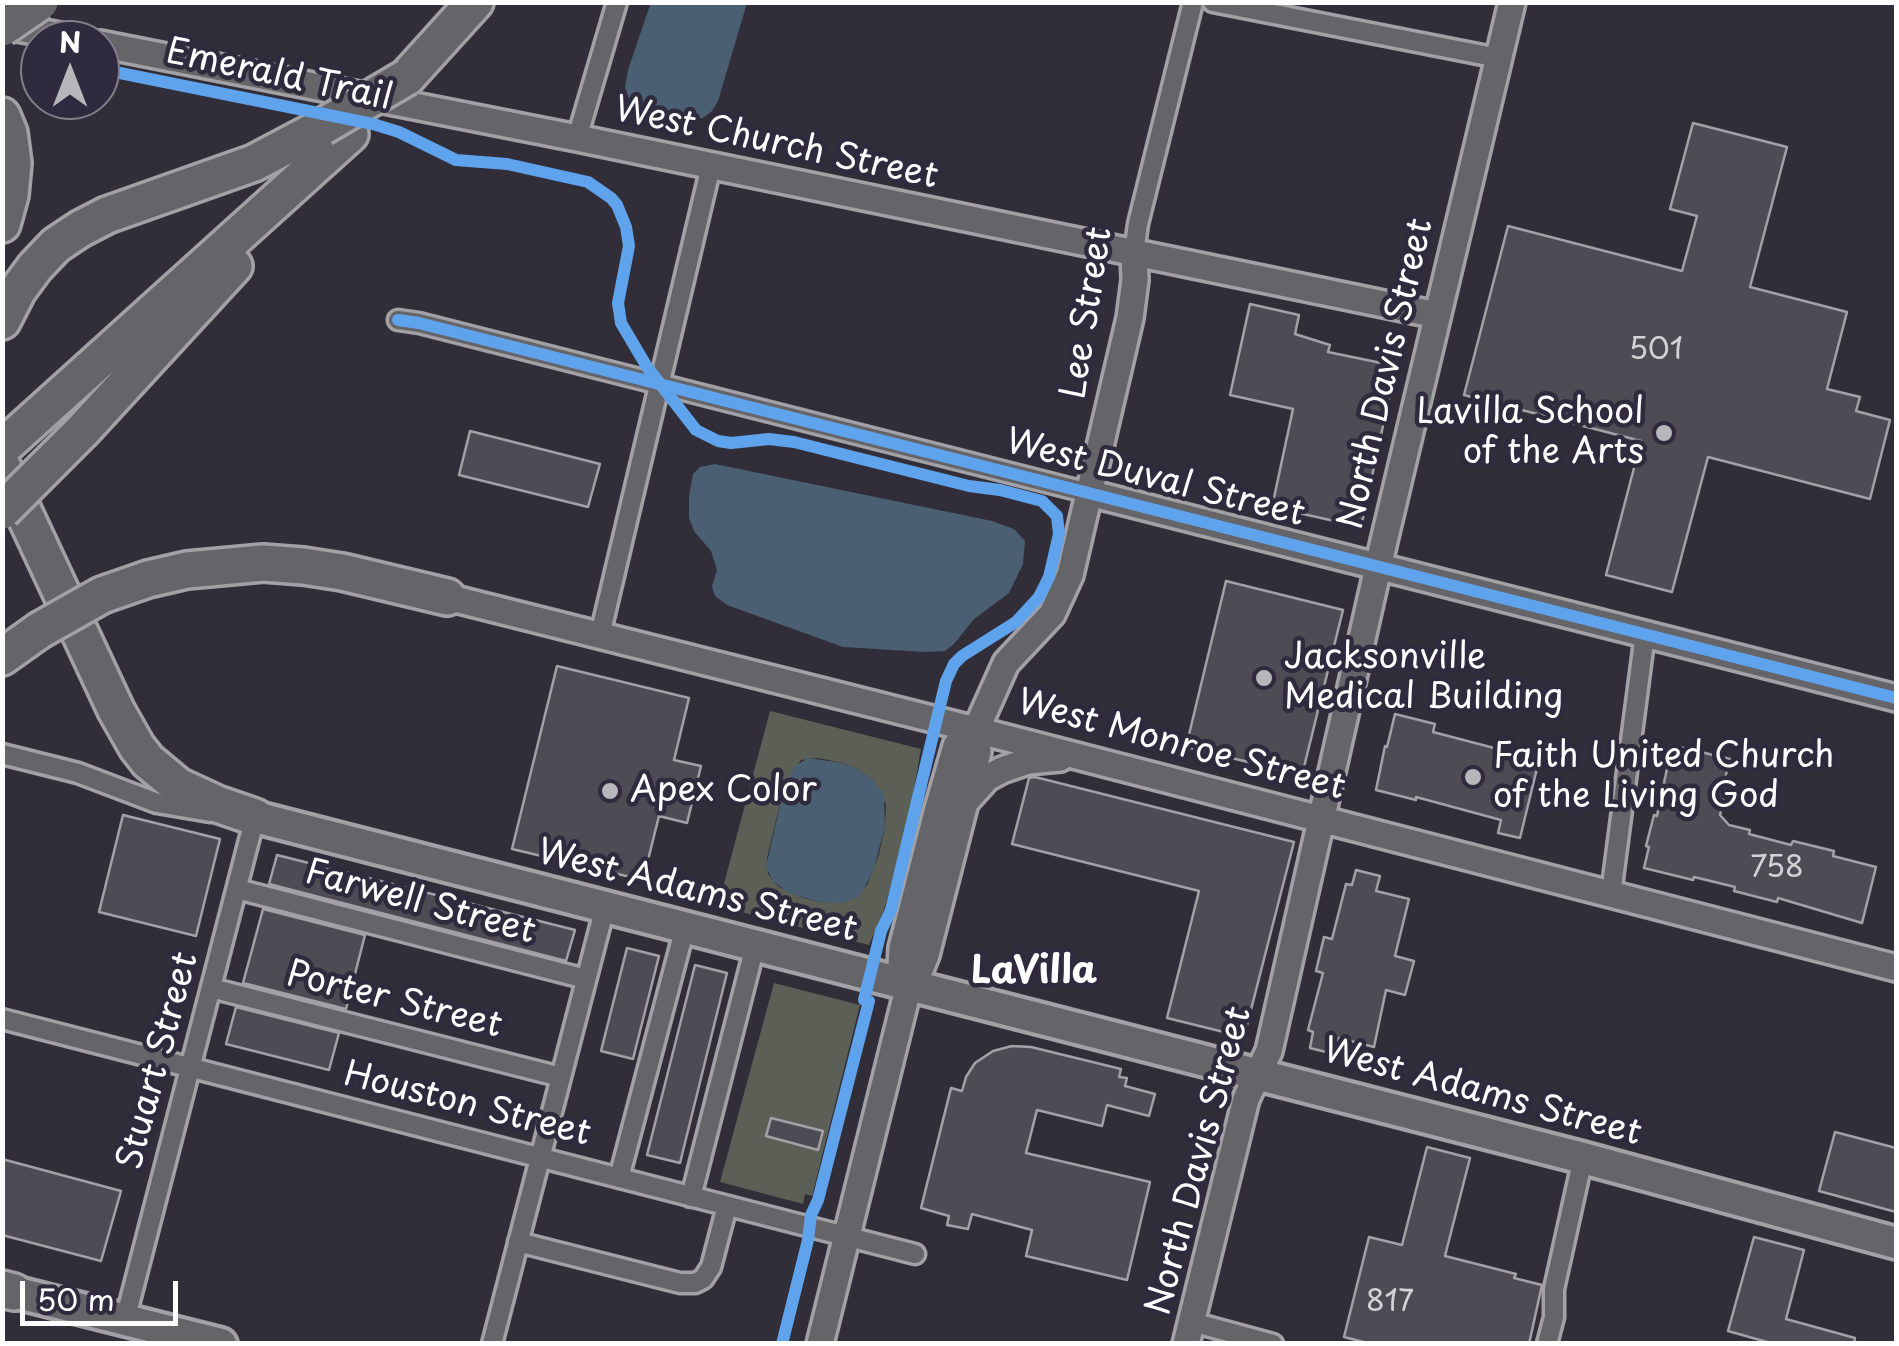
<!DOCTYPE html>
<style>
body{margin:0}
#map{position:relative;width:1899px;height:1346px;overflow:hidden;background:#312e39;font-family:"Playpen Sans",sans-serif}
canvas{display:block}
.frame{position:absolute;inset:0;border:5px solid #fff;pointer-events:none}
.north{position:absolute;left:20px;top:20px;width:100px;height:100px;box-sizing:border-box;background:#2f2a3d;border:2px solid #827f8b;border-radius:50%;rotate:0deg;font-size:28px;font-weight:700;line-height:40px;text-align:center;color:#fff}
.north::after{content:'';display:block;margin:auto;width:35px;height:45px;background:#b7b6ba;clip-path:polygon(50% 0,100% 100%,50% 72%,0 100%)}
.scale{position:absolute;left:20px;top:1281px;width:158px;height:45px;box-sizing:border-box;border:5px solid #fff;border-top:0;padding-left:12px;font-size:30px;line-height:35px;white-space:nowrap;color:#fff;-webkit-text-stroke:8px #2f2a3d;paint-order:stroke}
</style>
<div id="map">
<canvas width="1899" height="1346"></canvas>
<div class="frame"></div>
<div class="north">N</div>
<div class="scale">50 m</div>
</div>
<script>
const context = document.querySelector('canvas').getContext('2d');
context.lineJoin = 'round';
function fill(path, color) { context.fillStyle = color; context.fill(path, 'evenodd'); }
const toPath = rows => new Path2D(rows.map(r => 'M' + r).join(''));
function stroke(path, color, width, dash) { context.strokeStyle = color; context.lineWidth = width; context.lineCap = dash ? 'butt' : 'round'; context.setLineDash(dash || []); context.stroke(path); }
function label(font, color, halo, rows, align = 'center') {
  context.font = font + ' "Playpen Sans",sans-serif'; context.lineWidth = 9; context.setLineDash([]); context.textBaseline = 'middle'; context.strokeStyle = halo; context.fillStyle = color; for (const [text, x, y, turn = 0] of rows) {
    context.save(); context.translate(x, y); context.rotate((+turn || 0) * Math.PI / 180); context.textAlign = isNaN(turn) ? turn : align; if (halo) context.strokeText(text, 0, 0); context.fillText(text, 0, 0); context.restore();
  }
}
fill(toPath([
 [770,711,921,749,911,806,895,870,885,907,869,945,718,906],
 [818,758,843,763,858,770,874,781,886,805,885,826,879,854,867,885,856,898,820,902,804,898,779,887,768,874,767,858,785,783,801,760],
 [774,983,860,1005,812,1196,805,1194,803,1204,720,1182]
]), '#5b5f55');
fill(toPath([
 [651,2,747,3,718,101,712,111,703,118,689,120,642,108,629,100,625,87,628,70],
 [715,464,992,521,1014,529,1025,541,1023,564,1009,593,974,619,954,644,945,651,925,652,843,647,727,605,715,596,712,586,717,570,711,551,694,531,689,518,689,496,693,474,700,467],
 [808,758,843,763,858,770,874,781,884,795,885,826,874,868,862,893,856,898,841,903,820,902,789,893,773,881,766,867,785,783,795,766]
]), '#4a5f71');
const building = toPath([
 [1693,123,1787,147,1750,287,1847,312,1827,389,1860,397,1856,411,1890,420,1870,499,1708,457,1672,592,1606,575,1641,441,1464,395,1508,226,1682,271,1697,216,1670,209,1693,123],
 [1250,304,1299,315,1295,334,1330,345,1328,352,1396,366,1361,527,1272,507,1293,409,1230,395,1250,304],
 [470,431,600,464,588,507,459,475,470,431],
 [1226,581,1343,610,1302,775,1186,747,1226,581],
 [557,666,689,698,674,760,701,766,687,823,659,816,643,880,512,849,557,666],
 [1395,714,1435,724,1433,732,1517,754,1519,747,1541,752,1520,838,1498,833,1501,820,1416,797,1416,800,1376,790,1385,746,1387,747,1395,714],
 [1672,745,1730,759,1723,786,1727,786,1720,815,1729,825,1750,830,1749,834,1791,845,1793,841,1834,851,1833,856,1876,867,1862,923,1778,898,1777,902,1734,891,1735,887,1694,877,1693,880,1644,868,1649,847,1646,846,1654,815,1657,816,1672,745],
 [1035,777,1294,842,1244,1037,1167,1018,1199,891,1012,844,1029,778,1035,777],
 [123,815,220,839,196,936,99,912,123,815],
 [277,855,575,930,566,961,269,884,277,855],
 [1356,870,1380,876,1376,891,1409,899,1395,956,1414,961,1405,995,1386,990,1374,1047,1339,1038,1334,1054,1310,1048,1313,1032,1308,1030,1323,973,1316,971,1324,937,1332,939,1346,884,1352,885,1356,870],
 [263,909,365,935,346,1009,243,983,263,909],
 [627,948,659,956,633,1059,601,1051,627,948],
 [695,965,727,973,680,1163,647,1155,695,965],
 [236,1007,339,1033,329,1070,226,1044,236,1007],
 [1012,1046,1031,1047,1121,1069,1119,1077,1127,1078,1125,1086,1155,1094,1149,1116,1107,1105,1102,1126,1037,1110,1026,1153,1150,1182,1127,1280,1026,1256,1032,1230,972,1214,968,1229,947,1225,949,1216,921,1208,951,1088,962,1091,966,1077,975,1063,993,1051,1012,1046],
 [771,1118,823,1131,818,1150,766,1136,771,1118],
 [1835,1132,1896,1148,1896,1212,1819,1191,1835,1132],
 [1427,1147,1470,1158,1445,1256,1516,1274,1514,1278,1542,1285,1529,1344,1371,1344,1344,1337,1369,1237,1402,1245,1427,1147],
 [2,1159,121,1191,101,1261,2,1235,2,1159],
 [1754,1237,1804,1250,1786,1319,1855,1338,1854,1344,1774,1344,1728,1331,1754,1237]
]);
fill(building, '#4e4b55');
stroke(building, '#a2a1a6', 2.5);
const street = toPath([
 [1213,2,1498,58],
 [577,138,617,2],
 [1134,253,1138,224,1193,2],
 [398,320,419,323,1089,493],
 [600,635,711,166],
 [2,754,78,773,157,803,210,812],
 [237,889,586,979],
 [1611,894,1645,634],
 [211,988,561,1077],
 [2,1019,915,1254],
 [619,1178,685,927],
 [691,1197,755,946],
 [518,1242,680,1283,695,1283,703,1279,711,1267,727,1206],
 [125,1320,255,817,250,817],
 [1192,1322,1273,1344],
 [492,1344,605,907],
 [1547,1344,1554,1317,1554,1289,1583,1158]
]);
const secondary = toPath([
 [2,25,81,40],
 [100,44,577,138,1437,315],
 [1089,493,1896,698],
 [447,597,976,730,1896,968],
 [968,799,987,778,1002,770,1028,761,1060,758],
 [909,985,901,966,902,948,937,812,956,746,963,736,976,730],
 [820,1344,909,985,919,972,926,955,978,752,976,730,1006,663,1052,614,1070,575,1130,318,1135,280,1134,253],
 [1186,1344,1246,1099,1269,1051,1384,541,1512,2]
]);
const primary = toPath([
 [255,817,1583,1158,1896,1243],
 [14,1292,221,1344]
]);
const highway = toPath([
 [2,5,5,2],
 [407,77,475,2],
 [2,116,9,133,13,163,10,195,2,224],
 [2,321,18,290,35,267,56,245,80,229,107,215,254,163,322,127],
 [83,430,234,266],
 [2,448,350,134],
 [2,466,116,710,137,747,148,761,178,786,217,804,255,817],
 [102,595,148,579,187,570,263,563,303,566,342,572,447,597],
 [2,657,40,630],
 [2,1289,14,1292]
]);
stroke(street, '#a2a1a6', 25);
stroke(secondary, '#a2a1a6', 32);
stroke(primary, '#a2a1a6', 38);
stroke(highway, '#a2a1a6', 42);
stroke(street, '#656469', 18);
stroke(secondary, '#656469', 25);
stroke(primary, '#656469', 30);
stroke(highway, '#656469', 35);
const highwayBridge = toPath([
 [2,28,40,2],
 [322,127,407,77],
 [2,511,83,430],
 [40,630,102,595]
]);
stroke(highwayBridge, '#a2a1a6', 42, []);
stroke(highwayBridge, '#656469', 35);
stroke(toPath([
 [100,69,373,124,399,132,456,160,507,164,588,182,611,198,617,205,626,227,629,246,618,303,621,323,647,367,696,430,718,441,731,443,769,439,794,442,969,486,1000,490,1042,501,1057,516,1059,534,1049,577,1039,597,1016,622,962,656,954,664,946,681,891,910,881,931,864,1000,869,1001,818,1200,811,1215,808,1240,782,1344],
 [398,320,419,323,1896,698]
]), '#60a3ed', 12);
for (const [x, y, r, color] of [
 [1664,433,10,"#b7b6ba"],
 [1264,678,10,"#b7b6ba"],
 [1473,777,10,"#b7b6ba"],
 [610,791,10,"#b7b6ba"]
]) { const dot = new Path2D(); dot.arc(x, y, r, 0, 2 * Math.PI); context.fillStyle = color; context.fill(dot); stroke(dot, '#2f2a3d', 4); }
label('30px', '#d3d2d4', null, [
 ["501",1656,351],
 ["758",1777,869],
 ["817",1390,1303]
]);
label('35px', '#fff', '#2f2a3d', [
 ["Emerald Trail",279,76,12],
 ["West Church Street",776,144,12],
 ["Lee Street",1088,313,-81],
 ["North Davis Street",1387,374,-77],
 ["West Duval Street",1155,479,14],
 ["West Monroe Street",1181,746,15],
 ["West Adams Street",697,892,14],
 ["Farwell Street",420,903,15],
 ["Porter Street",394,1001,14],
 ["Stuart Street",159,1061,-75],
 ["West Adams Street",1482,1093,15],
 ["Houston Street",467,1105,14],
 ["North Davis Street",1200,1161,-75]
]);
label('35px', '#fff', '#2f2a3d', [
 ["Lavilla School",1644,413,"right"],
 ["of the Arts",1644,453,"right"],
 ["Jacksonville",1284,658],
 ["Medical Building",1284,698],
 ["Faith United Church",1493,757],
 ["of the Living God",1493,797],
 ["Apex Color",630,791]
], 'left');
label('bold 38px', '#fff', '#2f2a3d', [
 ["LaVilla",1034,973]
]);
</script>
